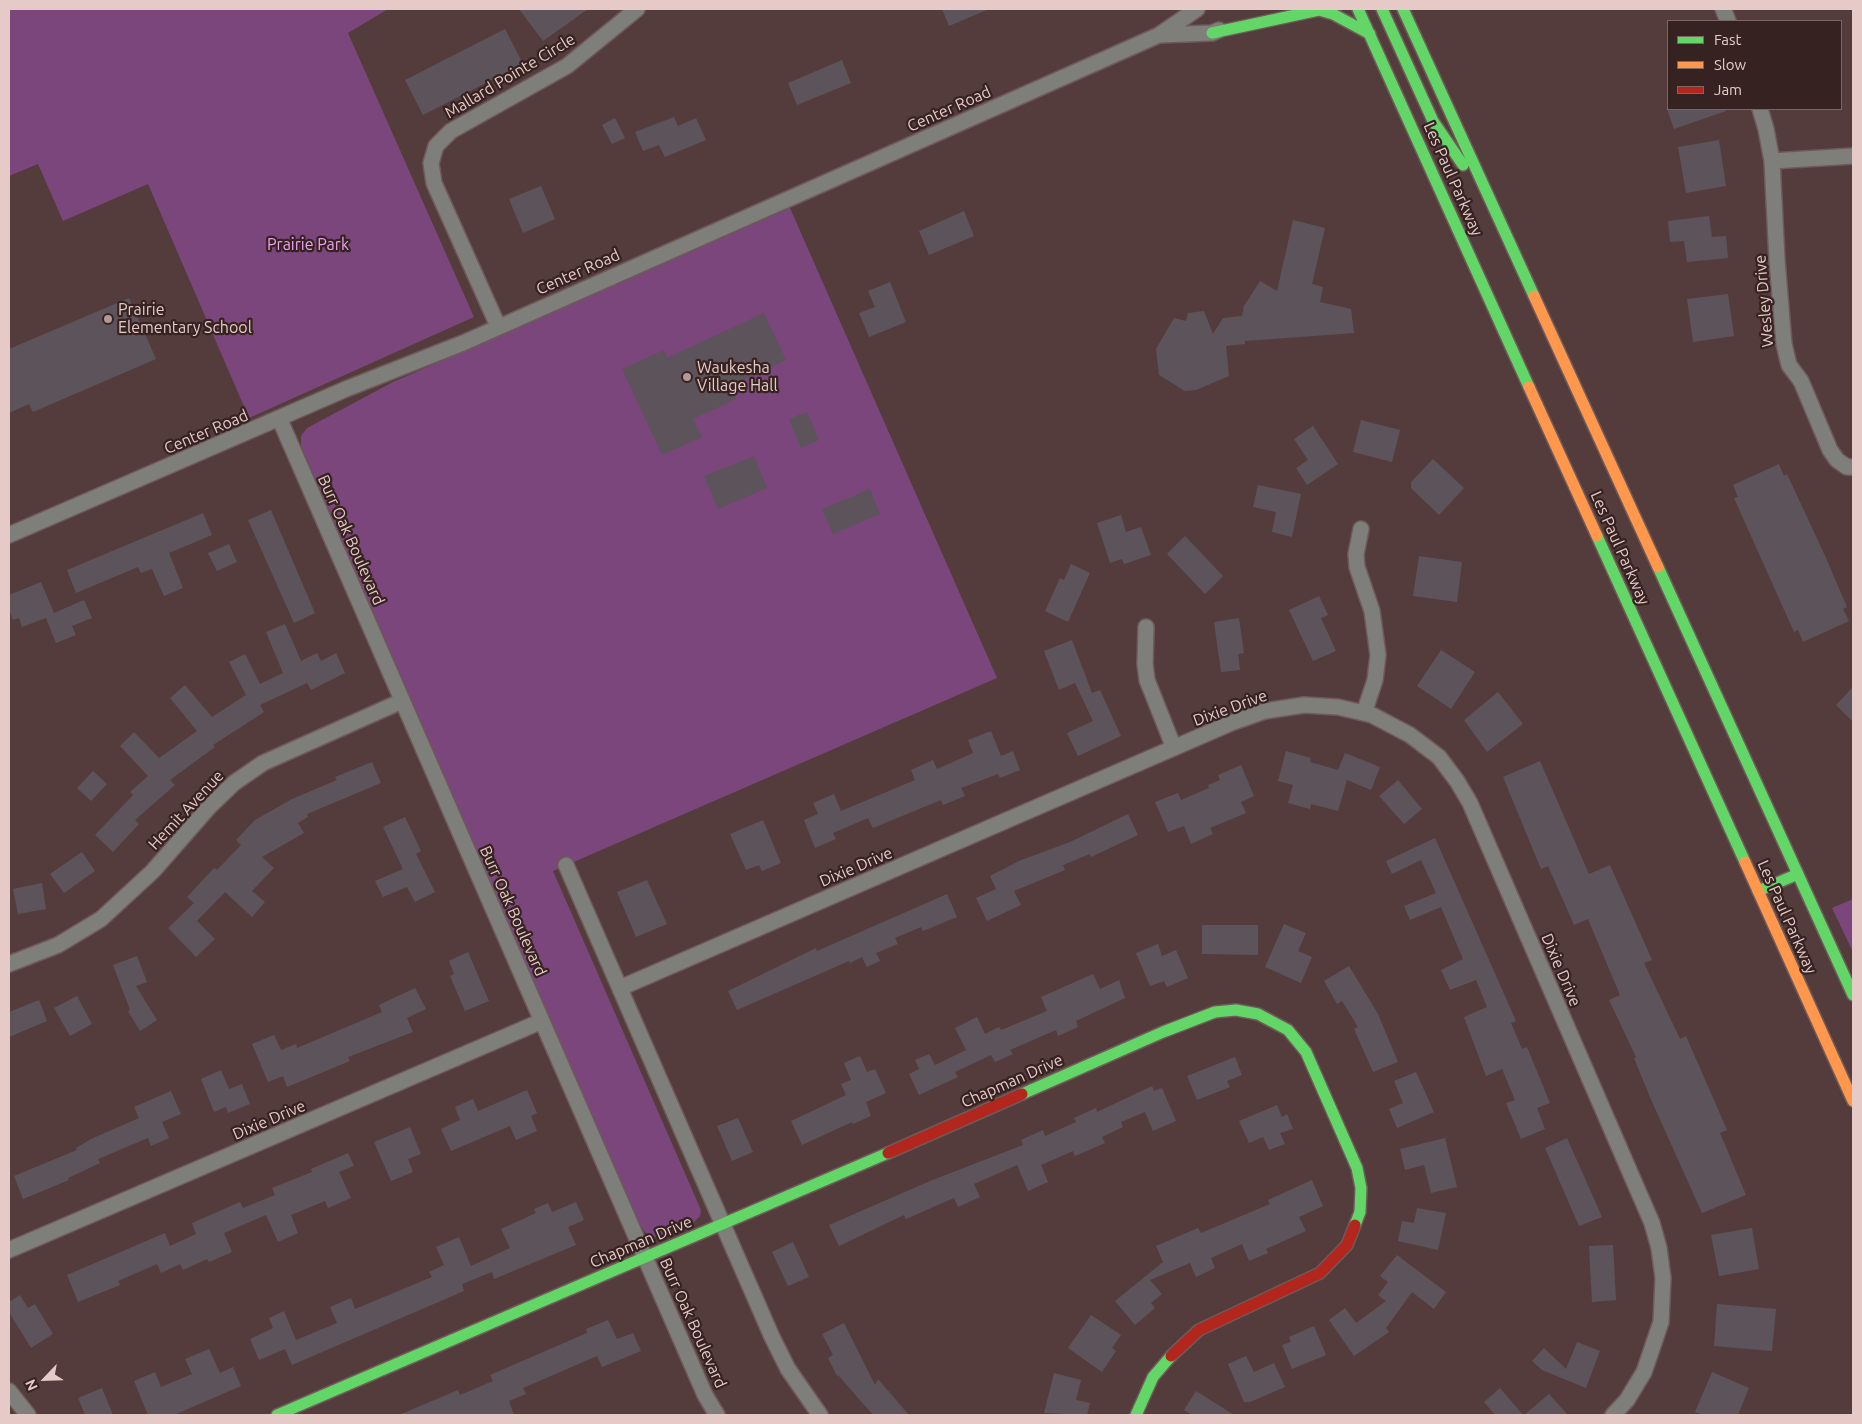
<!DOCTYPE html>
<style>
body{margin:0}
#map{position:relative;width:1862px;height:1424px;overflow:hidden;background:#543c3c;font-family:Ubuntu,sans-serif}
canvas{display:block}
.frame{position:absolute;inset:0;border:10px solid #e5cac7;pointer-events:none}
.legend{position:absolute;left:1667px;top:20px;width:175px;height:90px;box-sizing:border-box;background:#362220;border:1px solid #7c6563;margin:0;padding:6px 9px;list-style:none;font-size:15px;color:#e5cac7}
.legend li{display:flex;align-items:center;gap:10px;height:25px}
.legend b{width:25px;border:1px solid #7c6563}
.north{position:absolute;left:20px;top:1354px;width:50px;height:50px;-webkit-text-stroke:4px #362220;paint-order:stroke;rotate:246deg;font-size:14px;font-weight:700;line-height:20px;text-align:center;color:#e5cac7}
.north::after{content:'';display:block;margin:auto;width:18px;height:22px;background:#e5cac7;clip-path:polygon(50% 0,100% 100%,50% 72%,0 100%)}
</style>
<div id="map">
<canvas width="1862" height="1424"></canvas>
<div class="frame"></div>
<ul class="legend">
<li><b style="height:6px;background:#63d668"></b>Fast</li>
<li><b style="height:6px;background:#ff974d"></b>Slow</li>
<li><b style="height:6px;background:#b3261e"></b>Jam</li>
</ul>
<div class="north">N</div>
</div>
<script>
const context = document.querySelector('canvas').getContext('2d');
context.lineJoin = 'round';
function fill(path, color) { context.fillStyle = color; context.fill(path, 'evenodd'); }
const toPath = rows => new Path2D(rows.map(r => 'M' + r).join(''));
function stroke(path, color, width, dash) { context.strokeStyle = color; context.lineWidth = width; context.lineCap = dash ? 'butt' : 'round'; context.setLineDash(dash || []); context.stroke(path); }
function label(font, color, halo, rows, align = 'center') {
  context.font = font + ' Ubuntu,sans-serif'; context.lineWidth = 4.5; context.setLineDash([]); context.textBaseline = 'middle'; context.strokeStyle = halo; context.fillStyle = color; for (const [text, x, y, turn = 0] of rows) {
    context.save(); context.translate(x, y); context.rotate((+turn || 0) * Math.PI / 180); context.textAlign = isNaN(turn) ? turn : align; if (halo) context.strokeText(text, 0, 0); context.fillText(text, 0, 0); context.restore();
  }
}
fill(toPath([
 [9,9,388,9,348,33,474,317,249,418,148,184,63,221,38,164,9,176],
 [790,208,997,678,553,871,701,1210,700,1216,693,1223,657,1237,650,1237,644,1231,637,1219,301,446,301,436,307,428,393,382],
 [1853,899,1853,952,1832,908]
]), '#7a467c');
fill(toPath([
 [519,9,588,9,543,41],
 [942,9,989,9,949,26],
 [505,29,523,64,423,115,405,80],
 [842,60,851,83,797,105,788,83],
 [1667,109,1726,109,1726,111,1674,129],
 [674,117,678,126,696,118,706,140,665,157,659,145,643,151,635,132],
 [615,118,625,138,612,144,602,125],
 [1719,140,1726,186,1686,193,1678,147],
 [541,186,555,219,523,233,509,199],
 [964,211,974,236,929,255,919,231],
 [1709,216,1712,237,1726,236,1728,258,1687,262,1684,241,1670,242,1668,221],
 [1293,220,1325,228,1312,284,1323,287,1320,302,1351,309,1354,333,1245,341,1245,344,1226,346,1229,376,1196,390,1185,391,1159,375,1156,349,1174,318,1186,321,1188,313,1204,311,1213,334,1223,318,1242,316,1244,306,1260,281,1277,291],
 [890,282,906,322,869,337,859,313,875,307,868,291],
 [1728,294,1734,336,1693,342,1687,299],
 [129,298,156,359,33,412,29,404,9,413,9,349],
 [764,313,786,360,733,385,736,399,693,419,702,437,662,455,622,369,664,350,667,358],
 [807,412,819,440,801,448,789,419],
 [1361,420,1400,430,1392,462,1353,452],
 [1313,426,1338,464,1307,485,1296,468,1308,460,1294,439],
 [754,456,767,488,718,509,704,476],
 [1433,459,1464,488,1439,515,1411,488,1411,482],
 [1779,464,1784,476,1787,474,1826,558,1847,607,1843,609,1849,621,1803,642,1798,630,1794,632,1734,498,1738,497,1733,485],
 [1258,485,1301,494,1292,537,1272,532,1276,512,1253,507],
 [870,489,880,514,833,534,822,509],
 [271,510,315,613,294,623,248,520],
 [203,513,212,535,169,553,183,588,164,596,152,569,141,573,138,567,76,593,67,570],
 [1121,515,1126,532,1141,527,1151,555,1124,564,1122,559,1110,563,1097,523],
 [1185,536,1223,576,1205,594,1167,554],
 [229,544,237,562,217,571,208,553],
 [1419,556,1462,562,1457,602,1413,596],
 [1071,564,1090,573,1068,622,1045,611,1060,578,1064,580],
 [41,582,54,613,84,600,92,618,72,626,76,635,56,643,46,618,22,627,19,618,13,620,9,609,9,595],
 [1319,596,1328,615,1321,618,1336,651,1313,661,1289,610],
 [1239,618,1244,653,1238,654,1240,670,1221,672,1214,622],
 [285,624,301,661,317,653,321,661,336,653,345,673,311,690,307,683,260,705,264,712,213,745,215,747,170,780,175,785,135,820,139,824,113,852,95,835,133,795,130,792,148,776,120,746,134,732,159,758,197,731,170,698,185,685,212,717,246,695,229,662,245,654,260,684,283,673,266,632],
 [1072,640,1092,693,1100,690,1121,736,1078,756,1067,733,1093,721,1075,683,1059,690,1044,651],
 [1441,650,1475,672,1451,709,1417,686],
 [1853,687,1853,722,1836,705],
 [1498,692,1523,724,1487,752,1464,720],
 [991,731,1001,756,1013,751,1020,770,1000,778,998,774,961,788,965,796,943,805,941,800,873,828,868,818,833,833,836,839,815,848,804,820,818,814,813,803,834,794,841,811,915,780,911,770,933,760,937,769,973,753,968,740],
 [1286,751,1311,758,1310,762,1338,770,1345,753,1380,767,1371,790,1347,780,1338,811,1311,804,1310,809,1288,803,1293,785,1278,781],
 [1540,761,1589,874,1610,865,1652,960,1644,963,1680,1039,1686,1036,1727,1130,1720,1133,1746,1195,1702,1213,1649,1095,1634,1058,1636,1057,1609,1000,1620,995,1588,919,1574,925,1548,866,1541,869,1503,777],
 [372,762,381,783,307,814,308,817,298,823,304,833,262,857,274,868,252,891,265,902,252,917,225,892,197,921,215,939,196,957,168,928,194,903,187,897,214,868,217,870,241,845,236,840,255,820,292,799,337,780,335,777],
 [1241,765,1254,796,1241,802,1246,813,1210,828,1213,834,1191,844,1184,826,1168,832,1155,802,1178,793,1181,800,1209,788,1208,785,1220,780,1218,775],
 [93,771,107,784,91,801,77,788],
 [1398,780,1422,809,1404,824,1379,796],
 [1128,814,1138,835,1091,857,1090,854,1063,865,1065,870,1014,891,1021,905,987,921,976,898,996,889,990,876,1019,861,1070,842],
 [405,817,421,851,416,854,435,892,415,902,407,887,383,897,375,881,403,869,383,827],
 [763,820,781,863,762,871,759,865,746,870,730,834],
 [1435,838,1516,1021,1511,1023,1522,1049,1527,1047,1550,1103,1537,1108,1545,1129,1521,1139,1506,1103,1515,1100,1502,1069,1486,1076,1464,1017,1487,1007,1476,980,1450,990,1441,970,1463,959,1441,907,1410,920,1404,906,1436,893,1421,860,1392,874,1386,861],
 [82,852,95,871,64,893,50,874],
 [647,880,667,924,636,937,617,892],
 [42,883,46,909,18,914,13,889],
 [947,894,957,917,923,931,921,927,895,938,898,944,876,953,880,961,867,967,862,957,850,963,849,961,737,1010,728,991,816,948,817,951],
 [1284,924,1306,933,1298,951,1312,957,1301,983,1265,967],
 [1202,925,1258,925,1258,955,1202,954],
 [1158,944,1162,956,1176,950,1188,978,1167,987,1164,981,1150,986,1136,953],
 [468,952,489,1001,465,1011,450,976,454,974,449,961],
 [137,956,147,982,136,986,157,1020,140,1031,128,1011,130,1010,113,965],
 [1349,966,1378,1014,1398,1062,1373,1072,1354,1029,1358,1027,1342,1001,1337,1004,1324,981],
 [1093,974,1100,989,1119,980,1125,998,1076,1021,1078,1027,1058,1036,1056,1030,1010,1050,1013,1054,995,1062,991,1055,955,1072,958,1077,919,1095,909,1074,919,1069,915,1060,929,1054,935,1065,966,1050,955,1028,977,1017,985,1034,999,1027,1001,1030,1047,1011,1041,997],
 [415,988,426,1009,407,1018,413,1032,348,1057,350,1061,287,1087,283,1076,268,1082,252,1044,274,1035,281,1050,296,1044,297,1048,382,1012,379,1005],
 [77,996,92,1024,70,1036,54,1008],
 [39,1000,47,1021,9,1037,9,1012],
 [860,1056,867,1072,875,1069,886,1093,866,1102,871,1116,853,1124,852,1122,802,1145,791,1121,846,1095,841,1084,851,1080,844,1063],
 [1235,1057,1242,1075,1227,1081,1230,1087,1197,1100,1187,1076],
 [221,1070,229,1089,242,1084,250,1104,228,1113,226,1107,214,1112,201,1079],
 [1416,1072,1434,1112,1397,1128,1389,1109,1403,1103,1394,1081],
 [1152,1086,1154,1091,1162,1088,1176,1121,1153,1131,1145,1112,1121,1122,1123,1127,1102,1137,1105,1143,1075,1156,1073,1151,1041,1165,1048,1182,1028,1191,1017,1165,974,1184,980,1197,958,1207,954,1198,906,1219,904,1215,839,1246,829,1225,930,1181,1023,1145,1021,1140,1043,1130,1045,1136,1076,1122,1074,1118,1096,1108,1097,1112],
 [527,1090,537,1113,531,1116,537,1131,516,1140,510,1126,451,1151,441,1129,460,1120,455,1107,473,1099,478,1111],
 [171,1091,181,1114,162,1122,169,1138,151,1146,148,1138,98,1159,100,1163,68,1178,69,1180,23,1199,14,1176,77,1150,76,1148,91,1139,139,1118,134,1107],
 [1277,1105,1282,1117,1287,1114,1293,1129,1280,1133,1285,1144,1269,1150,1263,1137,1249,1143,1239,1121],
 [738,1118,753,1152,732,1161,717,1126],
 [410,1127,421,1154,408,1159,413,1172,391,1181,374,1142],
 [1445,1138,1457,1187,1431,1193,1424,1165,1405,1170,1400,1149],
 [1567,1138,1602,1217,1579,1226,1545,1148],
 [348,1153,354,1166,339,1172,351,1198,328,1208,325,1201,291,1215,298,1233,278,1242,266,1215,224,1233,232,1252,209,1262,207,1259,183,1270,180,1264,161,1273,157,1264,118,1281,120,1285,78,1302,67,1275,165,1233,170,1246,196,1234,192,1223,240,1202,243,1208,275,1195,272,1188,312,1172,311,1169],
 [1312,1180,1323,1206,1299,1217,1306,1231,1266,1249,1268,1253,1249,1261,1242,1244,1211,1258,1215,1268,1196,1277,1190,1263,1150,1280,1162,1294,1151,1303,1155,1308,1135,1325,1115,1301,1163,1262,1156,1246,1198,1228,1201,1233,1270,1204,1268,1200],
 [576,1202,584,1220,568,1227,576,1245,494,1279,492,1272,462,1284,464,1291,292,1365,285,1349,259,1360,250,1339,273,1328,269,1318,284,1311,296,1340,337,1323,330,1307,351,1298,355,1309,432,1277,429,1272,444,1265,436,1247,459,1237,471,1266,510,1248,501,1229,536,1213,534,1209,548,1203,552,1212],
 [1417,1208,1446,1213,1438,1250,1398,1241,1402,1221,1414,1223],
 [1752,1228,1759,1269,1719,1276,1711,1235],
 [793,1242,809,1277,788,1286,772,1252],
 [1613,1245,1616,1300,1592,1302,1589,1246],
 [1397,1255,1446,1292,1434,1309,1412,1292,1386,1328,1389,1332,1354,1356,1329,1320,1345,1308,1356,1323,1386,1301,1378,1295,1388,1282,1380,1276],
 [20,1295,28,1308,35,1304,53,1334,31,1348,9,1312,9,1302],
 [1717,1304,1776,1309,1772,1351,1714,1346],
 [1091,1315,1121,1335,1112,1348,1116,1351,1102,1372,1068,1348],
 [608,1320,617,1339,633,1333,641,1351,602,1367,597,1356,523,1388,526,1394,509,1401,514,1415,399,1415,458,1390,460,1395,493,1381,490,1375,587,1333,586,1329],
 [844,1323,875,1385,878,1379,909,1415,873,1415,838,1375,837,1376,828,1358,833,1355,822,1334],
 [1314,1326,1326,1355,1292,1369,1282,1345,1291,1342,1289,1337],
 [1577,1342,1600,1351,1586,1388,1542,1370,1532,1361,1544,1348,1566,1369],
 [209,1349,220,1373,233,1367,241,1386,174,1415,148,1415,134,1381,155,1372,161,1387,192,1374,185,1359],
 [1246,1356,1254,1372,1274,1363,1285,1387,1250,1402,1244,1402,1228,1364],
 [1712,1372,1749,1388,1738,1415,1704,1415,1695,1412],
 [1054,1373,1081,1380,1076,1400,1090,1403,1087,1415,1044,1413],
 [102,1388,113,1415,85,1415,78,1398],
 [1500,1388,1523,1415,1495,1415,1484,1402],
 [1196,1391,1234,1415,1192,1415,1184,1410],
 [1549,1394,1568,1415,1524,1415]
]), '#5d545b');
const street = toPath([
 [1723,9,1728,21],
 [1159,35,1212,33,1219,30],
 [1760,109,1766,129,1772,161,1777,260,1784,344,1789,365,1801,381,1830,450,1837,460,1847,467,1853,467],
 [1772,161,1853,156],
 [498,326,434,183,431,163,436,146,451,131,567,66,637,9],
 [280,420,705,1395,717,1415],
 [1361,529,1356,554,1357,567,1372,611,1378,655,1375,680,1364,713],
 [9,535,346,389,463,343,1159,35,1197,9],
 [1146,627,1145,664,1147,680,1174,748],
 [566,865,772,1337,788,1369,820,1415],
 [9,964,58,945,101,919,153,871,209,807,234,783,263,763,402,701],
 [620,988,1231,723,1265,711,1304,705,1338,707,1372,715,1410,735,1439,757,1457,781,1470,803,1652,1223,1659,1248,1663,1278,1661,1322,1644,1372,1627,1400,1613,1415],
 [9,1250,542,1021],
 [9,1391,28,1415]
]);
const fast = toPath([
 [1358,9,1529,387],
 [1382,9,1433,121,1463,165],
 [1403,9,1534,296],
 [1212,33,1319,10,1333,14,1370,34],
 [1597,536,1745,862],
 [1658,567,1853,995],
 [1758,891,1798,874],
 [1022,1094,1163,1032,1215,1012,1236,1010,1258,1014,1288,1030,1306,1052,1357,1168,1361,1188,1360,1212,1355,1225],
 [277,1415,888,1153],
 [1136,1415,1153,1377,1171,1356]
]);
const slow = toPath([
 [1534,296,1658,567],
 [1529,387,1597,536],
 [1745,862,1853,1101]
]);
const jam = toPath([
 [888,1153,1022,1094],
 [1171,1356,1199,1330,1320,1273,1347,1245,1355,1225]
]);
stroke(street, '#6f5a59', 18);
stroke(fast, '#6f5a59', 14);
stroke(slow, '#6f5a59', 14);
stroke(jam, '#6f5a59', 14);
stroke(street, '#7e7f7a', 15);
stroke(fast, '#63d668', 11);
stroke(slow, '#ff974d', 11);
stroke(jam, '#b3261e', 11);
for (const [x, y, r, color] of [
 [108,319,5,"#b29896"],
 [687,377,5,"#b29896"]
]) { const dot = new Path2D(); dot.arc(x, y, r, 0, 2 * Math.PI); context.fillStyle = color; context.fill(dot); stroke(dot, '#362220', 2); }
label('16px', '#e5cac7', '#362220', [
 ["Mallard Pointe Circle",510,76,-31],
 ["Center Road",949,109,-24],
 ["Les Paul Parkway",1453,179,66],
 ["Center Road",578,272,-24],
 ["Wesley Drive",1764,301,-95],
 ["Center Road",206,432,-23],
 ["Burr Oak Boulevard",351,540,66],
 ["Les Paul Parkway",1620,548,66],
 ["Dixie Drive",1230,708,-20],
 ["Hemit Avenue",186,810,-47],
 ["Dixie Drive",856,867,-23],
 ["Burr Oak Boulevard",513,911,66],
 ["Les Paul Parkway",1787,917,66],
 ["Dixie Drive",1561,970,67],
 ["Chapman Drive",1012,1081,-24],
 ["Dixie Drive",269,1120,-23],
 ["Chapman Drive",641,1242,-23],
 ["Burr Oak Boulevard",693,1323,66]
]);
label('16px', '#efa2f7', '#362220', [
 ["Prairie Park",308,245]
]);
label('16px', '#e5cac7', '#362220', [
 ["Prairie",118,310],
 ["Elementary School",118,328],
 ["Waukesha",697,368],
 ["Village Hall",697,386]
], 'left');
</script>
